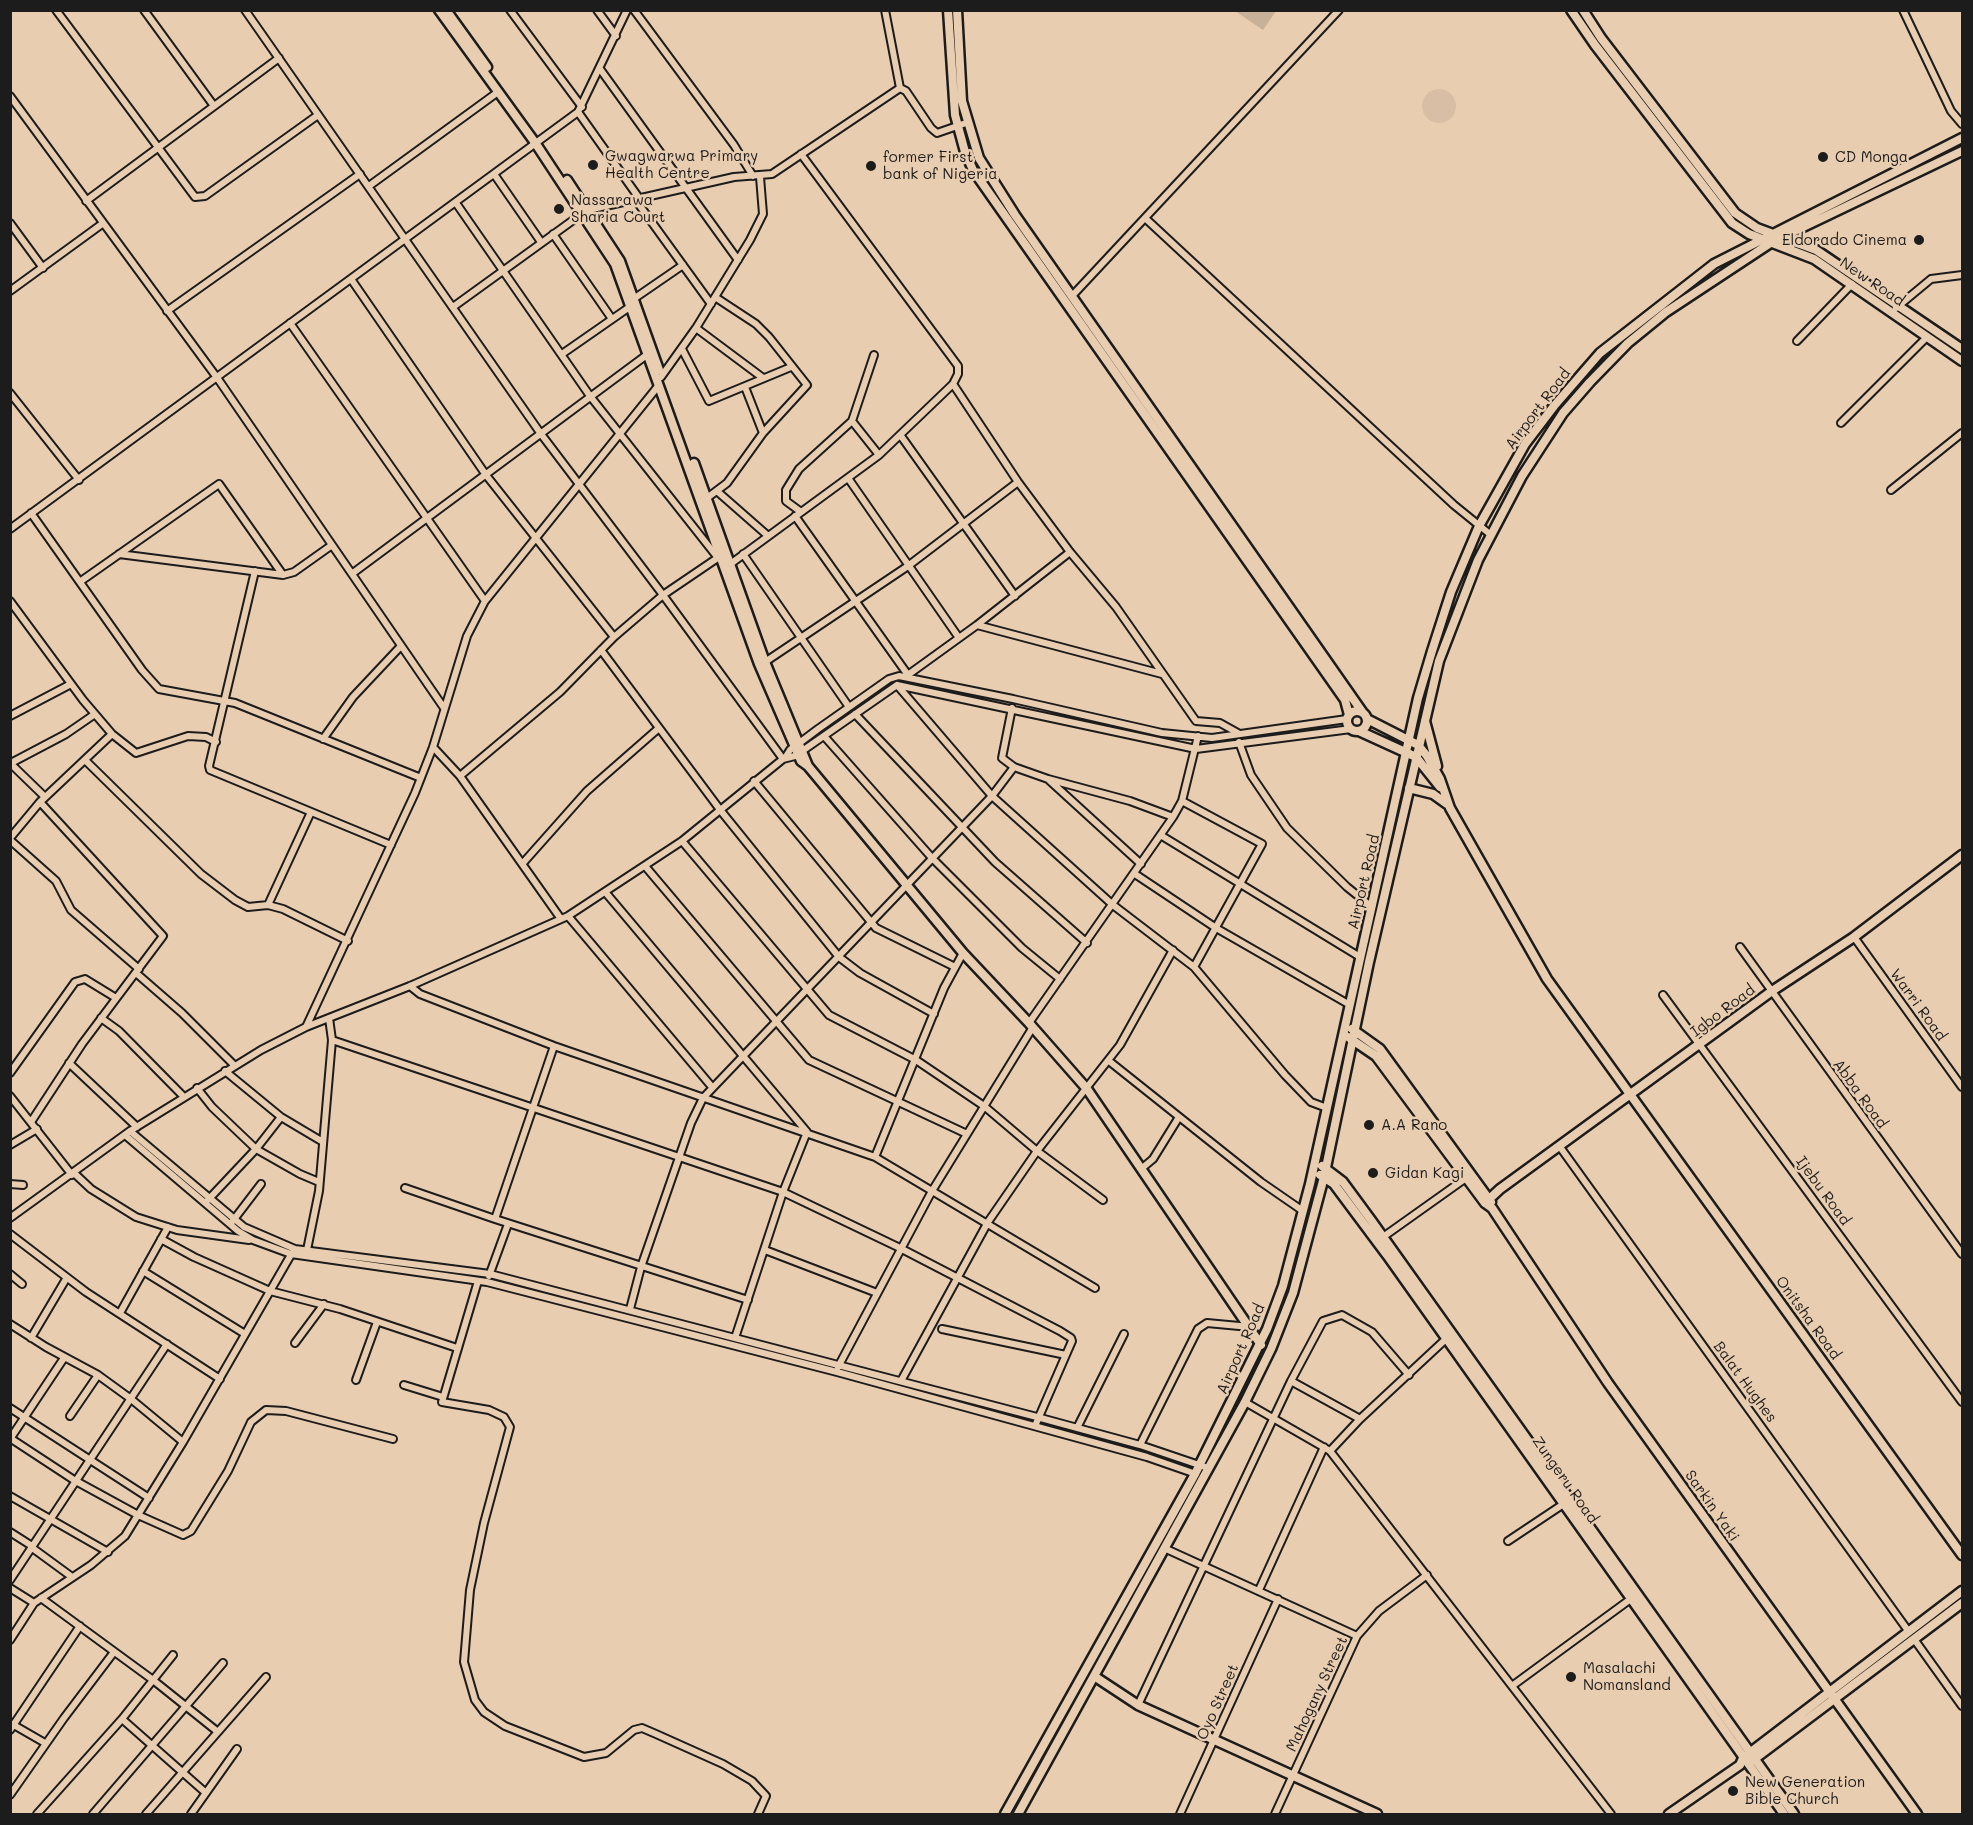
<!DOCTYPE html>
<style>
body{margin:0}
#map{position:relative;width:1973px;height:1825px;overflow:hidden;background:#e9cdb0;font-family:Mali,sans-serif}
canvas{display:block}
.frame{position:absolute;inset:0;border:12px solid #1c1c1c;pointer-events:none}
</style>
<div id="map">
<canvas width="1973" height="1825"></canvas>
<div class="frame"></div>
</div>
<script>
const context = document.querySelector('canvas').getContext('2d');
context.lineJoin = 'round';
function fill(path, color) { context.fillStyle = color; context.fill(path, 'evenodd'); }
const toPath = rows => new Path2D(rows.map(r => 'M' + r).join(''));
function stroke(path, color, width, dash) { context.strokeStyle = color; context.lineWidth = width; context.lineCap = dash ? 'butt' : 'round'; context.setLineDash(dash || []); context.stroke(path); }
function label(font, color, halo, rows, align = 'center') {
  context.font = font + ' Mali,sans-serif'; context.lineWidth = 5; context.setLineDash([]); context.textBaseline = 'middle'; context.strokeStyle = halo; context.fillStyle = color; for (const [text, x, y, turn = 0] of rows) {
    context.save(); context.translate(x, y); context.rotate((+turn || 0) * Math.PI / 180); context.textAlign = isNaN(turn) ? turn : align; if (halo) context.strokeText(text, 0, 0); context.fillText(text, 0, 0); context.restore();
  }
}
fill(toPath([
 '1422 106a17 17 0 1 1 34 0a17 17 0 1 1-34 0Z'
]), '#d8bea4');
fill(toPath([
 [1235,11,1276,11,1263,30]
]), '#c7b198');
const street = toPath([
 [56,10,195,197,205,196,318,115],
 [144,10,214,106],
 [245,10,541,434,663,595,783,759],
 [510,10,582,107],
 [597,10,616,36],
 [634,10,734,145,753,176],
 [885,10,900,88,906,91,931,128,937,133,966,123],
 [1903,10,1951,111,1962,124],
 [600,69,738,260],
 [10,96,218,379,444,708],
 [578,112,639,198],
 [494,174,541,242],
 [369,186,498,92],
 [635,199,711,304],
 [86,201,279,58],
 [456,203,590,396,718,558],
 [588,210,734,177,772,174,900,88],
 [1145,218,1454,505,1491,535],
 [10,223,43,268],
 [553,234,612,319],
 [351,279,486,475,614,637],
 [10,291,102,224],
 [1072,296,1339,10],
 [635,298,683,265],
 [453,307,583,213],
 [1896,308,1931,279,1962,275],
 [167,311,360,174],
 [290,323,485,601],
 [696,328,763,378],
 [1797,341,1852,284],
 [682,349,709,401,791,367],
 [562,354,631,306],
 [661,377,696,328,750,240,763,214,760,177],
 [953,384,1018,482,1070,552,1116,607,1196,721,1220,723,1238,733],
 [745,387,763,433],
 [10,393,79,480],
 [852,421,879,455],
 [1841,423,1927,337],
 [901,436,1015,596],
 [848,478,959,638],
 [1891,490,1962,433],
 [718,492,767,535],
 [707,498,727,483,763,433,807,385,769,337,756,324,715,297],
 [801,512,786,501,786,490,799,469,852,421,874,355],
 [31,513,142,670,159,689,235,703,421,778],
 [795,516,908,675],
 [10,529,578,112,627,10],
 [119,554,283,575,294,572,332,545],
 [743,554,849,707],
 [729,565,879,455,953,384,958,374,958,366,801,154],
 [255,571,209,766,210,770,391,845],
 [353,573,648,354],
 [81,581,219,484,283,575],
 [10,601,83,700,112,734,136,753,188,736,206,737,216,742],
 [977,625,1162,674],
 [601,650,721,811,839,957,860,973,934,1014],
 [765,662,908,566,1018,482],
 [905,677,977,625,1070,552],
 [897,685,992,796,1113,905,1194,967,1285,1075,1311,1102,1327,1108],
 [1012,708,1002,758,1014,767],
 [855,714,995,862,1087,943],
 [10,716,71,684],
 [824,736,932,858,1022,948,1060,979],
 [323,739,353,697,400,647],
 [1239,742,1251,775,1287,828,1347,887,1372,907],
 [433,747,460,776,561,919],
 [785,758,790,750,818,729,889,679,899,676,1013,699,1162,733,1212,738,1347,719],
 [85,760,201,874,235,900,248,907,268,905,283,909,348,941],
 [10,763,45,797],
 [11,763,66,734,95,714],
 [460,776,560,692,614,637,663,595,719,557],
 [1049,780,1141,864],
 [754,781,876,928,955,967],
 [1182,801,1262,844,1194,967],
 [1162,836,1360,957],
 [10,838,40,802,112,734],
 [10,840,56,881,71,910,139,969],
 [682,841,829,1015,916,1060,984,1106,1037,1151,1103,1200],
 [523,863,587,791,659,728],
 [645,866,809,1060,967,1134],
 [1135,874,1216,928,1350,1005],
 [606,893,807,1132,783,1192,735,1338],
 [268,905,311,812],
 [568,916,712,1087],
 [1854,937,1962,1087],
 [1740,947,1962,1254],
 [136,973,182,1013,235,1066],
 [410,986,420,994,554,1046,875,1157,1095,1288],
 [1663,995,1962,1402],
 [101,1018,119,1031,184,1097],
 [1029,1023,1173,817,1182,801,1198,736],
 [306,1027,415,793,433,747,467,636,485,601,659,385],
 [332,1040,783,1192,900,1248,1060,1331,1071,1338,1072,1341,1035,1426],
 [1109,1061,1261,1182,1303,1211],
 [69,1063,137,1127],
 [225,1071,281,1117],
 [10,1073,75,982,85,979,116,998],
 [197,1088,212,1107,256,1149,300,1174,319,1182],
 [10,1096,72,1175],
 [31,1122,82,1044,163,936,40,802],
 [130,1131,244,1227,295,1249,490,1274,1037,1417,1140,1445,1208,1468],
 [125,1135,238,1231,253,1240,291,1254,487,1282,837,1372,1147,1457,1196,1474],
 [10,1145,37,1129],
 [1560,1147,1909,1632],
 [875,1157,944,988,963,953],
 [1141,1169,1153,1159,1179,1117],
 [74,1173,91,1189,136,1217,177,1230,249,1240],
 [10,1184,23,1185],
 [405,1188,495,1219,748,1300],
 [207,1201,256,1149,281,1117,323,1142],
 [10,1218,130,1131,261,1050,306,1027,410,986,568,916,682,841,783,759,795,756,897,685,1196,749,1351,729],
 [495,1219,554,1046],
 [232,1222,261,1184],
 [10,1234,86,1292,220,1379],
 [1383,1237,1466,1178],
 [161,1239,194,1257,270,1291,340,1309,457,1348],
 [307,1250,319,1191,332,1040,329,1018],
 [765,1250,877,1293],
 [143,1271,245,1334],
 [10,1274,22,1284],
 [489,1276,508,1224],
 [478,1281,442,1402,489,1410,504,1417,510,1427,484,1523,470,1590,464,1662,475,1700,484,1712,505,1726,584,1757,606,1753,634,1730,642,1728,656,1734,723,1764,752,1781,766,1796,758,1814],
 [630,1309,641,1267,691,1123,703,1098,992,796,1014,767,1048,779,1130,801,1173,817],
 [120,1313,168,1227],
 [10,1324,46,1347,98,1375,131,1399,183,1442],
 [942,1329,1066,1355],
 [31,1338,66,1279],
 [295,1343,324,1304],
 [838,1367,932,1191,1033,1027],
 [356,1380,377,1322],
 [901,1381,988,1222,1037,1151,1120,1045,1173,950],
 [1291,1381,1360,1419],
 [404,1385,443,1397],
 [1245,1402,1330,1451,1611,1814],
 [10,1408,149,1498],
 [70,1416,98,1375],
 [1077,1428,1124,1334],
 [10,1438,74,1480,138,1515,183,1535,191,1531,228,1471,251,1422,266,1410,286,1411,393,1439],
 [10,1439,64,1358],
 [1140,1445,1198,1329,1207,1323,1250,1327],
 [1330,1451,1360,1419,1447,1338],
 [10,1496,108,1552],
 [10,1532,32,1546],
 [1508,1541,1565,1503],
 [31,1547,72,1577],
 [1164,1548,1357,1636],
 [10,1580,167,1344],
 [10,1588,34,1603],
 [1259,1590,1324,1447],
 [41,1598,153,1680,218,1732],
 [1914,1639,1962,1706],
 [10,1640,34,1603,91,1565,125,1536,183,1442,292,1253],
 [1512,1686,1632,1598],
 [1138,1705,1291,1381,1323,1321,1342,1315,1372,1332,1409,1375],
 [122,1719,206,1793],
 [12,1724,45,1743],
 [10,1730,80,1626],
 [10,1795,64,1718,114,1652],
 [37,1814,122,1719,173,1655],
 [93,1814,223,1663],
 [146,1814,266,1677],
 [191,1814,237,1749],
 [1180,1814,1278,1599],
 [1275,1814,1357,1636,1379,1611,1427,1575]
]);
const secondary = toPath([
 [439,10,536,144,615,264,759,664,801,761,808,766,963,953,1029,1023,1087,1089,1261,1345],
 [446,10,487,67],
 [948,10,955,115,965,152,973,170,1345,700,1349,715],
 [957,10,962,101,979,158,1015,215,1363,713],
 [1571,10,1595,45,1732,223,1749,234,1814,259,1962,361],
 [1583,10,1601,38,1735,213,1757,228,1816,250,1962,349],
 [567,180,620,261,659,370],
 [694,463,765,662,808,766],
 '1347 721a10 10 0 1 1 20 0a10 10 0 1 1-20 0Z',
 [1367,719,1418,745,1427,756,1440,779,1450,808,1547,979,1962,1555],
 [1425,721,1437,766],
 [1359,731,1416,757,1440,787],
 [1409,788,1433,794,1447,804],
 [1352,1029,1380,1049,1491,1202],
 [1348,1037,1376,1056,1485,1203,1492,1208,1608,1383,1917,1814],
 [1322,1166,1343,1182,1371,1220,1794,1814],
 [1320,1175,1334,1184,1387,1255,1784,1814],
 [1485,1203,1500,1189,1772,991,1854,937,1962,855],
 [1094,1676,1138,1705,1377,1814],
 [1749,1763,1962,1603],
 [1005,1814,1195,1474,1267,1329,1283,1286,1310,1184,1418,698,1432,651,1451,592,1479,526,1525,444,1554,406,1600,353,1714,264,1962,138],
 [1018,1814,1245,1402,1271,1349,1293,1293,1324,1177,1369,962,1439,661,1478,560,1522,476,1563,413,1590,382,1628,343,1666,312,1772,242,1962,151],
 [1669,1814,1740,1765,1743,1758,1962,1591]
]);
stroke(street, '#1c1c1c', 10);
stroke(secondary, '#1c1c1c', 13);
stroke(street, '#e9cdb0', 6);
stroke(secondary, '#e9cdb0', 8);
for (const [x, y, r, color] of [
 [1823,157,6,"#1c1c1c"],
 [593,165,6,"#1c1c1c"],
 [871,166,6,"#1c1c1c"],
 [559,209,6,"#1c1c1c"],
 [1919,240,6,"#1c1c1c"],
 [1369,1125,6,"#1c1c1c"],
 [1373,1173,6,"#1c1c1c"],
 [1571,1677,6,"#1c1c1c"],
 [1733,1791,6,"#1c1c1c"]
]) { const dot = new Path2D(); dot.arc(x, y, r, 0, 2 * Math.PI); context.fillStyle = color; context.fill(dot); stroke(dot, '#e9cdb0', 2); }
label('15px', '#1c1c1c', '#e9cdb0', [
 ["Gwagwarwa Primary",605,156],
 ["Health Centre",605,173],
 ["former First",883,157],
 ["bank of Nigeria",883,174],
 ["CD Monga",1835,157],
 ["Nassarawa",571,200],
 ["Sharia Court",571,217],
 ["Eldorado Cinema",1907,240,"right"],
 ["A.A Rano",1381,1125],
 ["Gidan Kagi",1385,1173],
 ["Masalachi",1583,1668],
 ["Nomansland",1583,1685],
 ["New Generation",1745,1782],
 ["Bible Church",1745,1799]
], 'left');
label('15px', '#1c1c1c', '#e9cdb0', [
 ["New Road",1872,282,34],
 ["Airport Road",1538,409,-53],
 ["Airport Road",1364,882,-77],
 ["Warri Road",1918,1005,54],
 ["Igbo Road",1723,1011,-37],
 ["Abba Road",1860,1094,54],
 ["Ijebu Road",1823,1191,54],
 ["Onitsha Road",1808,1318,54],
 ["Airport Road",1241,1349,-66],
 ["Balat Hughes",1745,1382,54],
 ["Zungeru Road",1565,1480,55],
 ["Sarkin Yaki",1712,1506,55],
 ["Mahogany Street",1317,1694,-65],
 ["Oyo Street",1218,1702,-66]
]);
</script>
